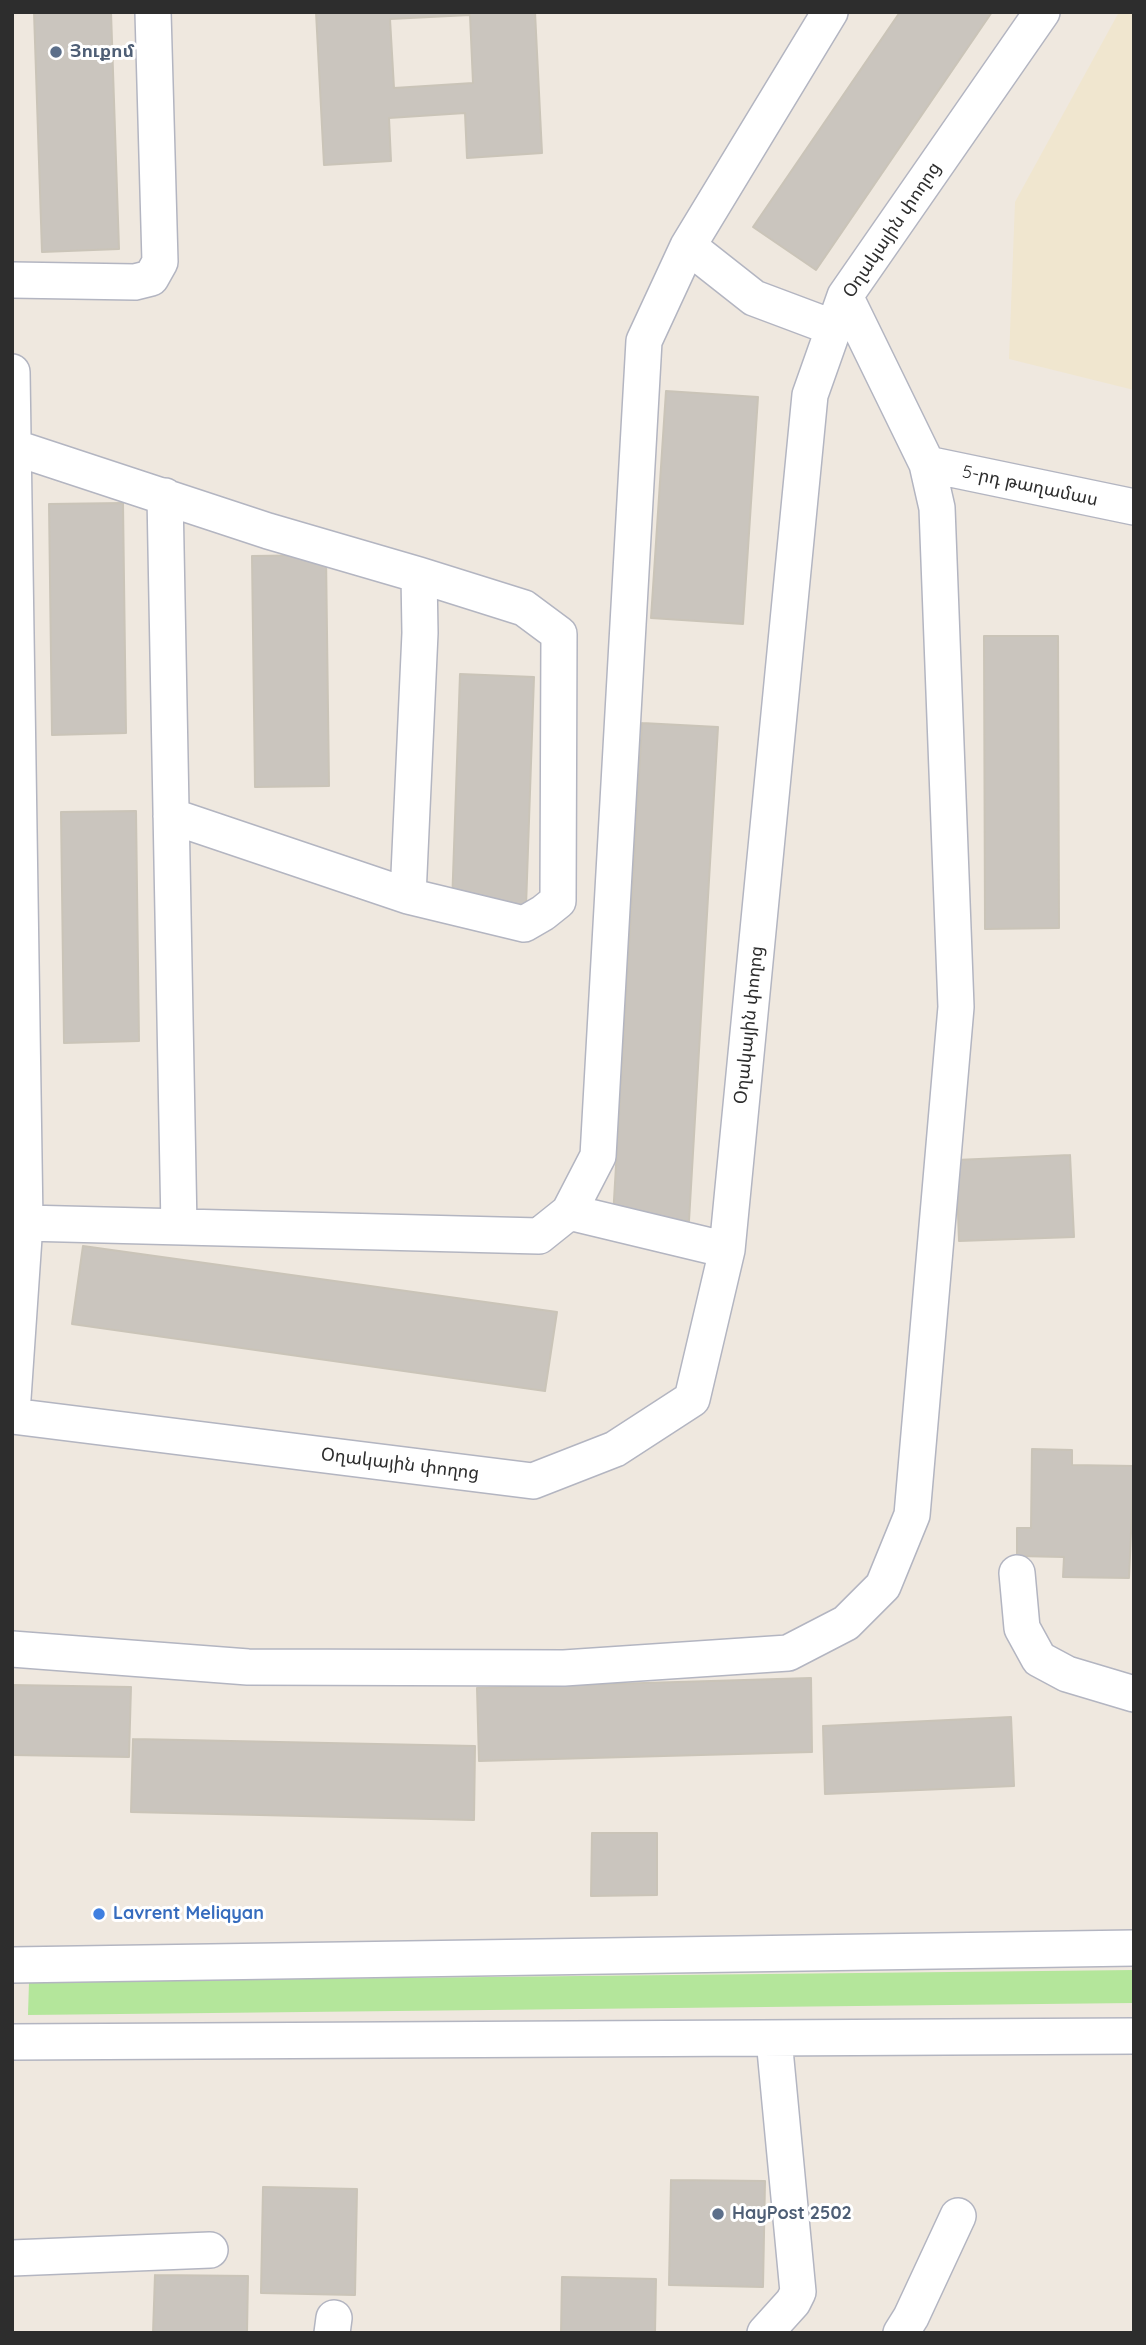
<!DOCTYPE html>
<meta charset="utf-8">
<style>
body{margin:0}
#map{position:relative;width:1146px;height:2345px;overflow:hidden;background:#efe8df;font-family:Quicksand,sans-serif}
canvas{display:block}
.frame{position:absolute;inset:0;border:14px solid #2d2d2d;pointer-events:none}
</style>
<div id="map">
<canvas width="1146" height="2345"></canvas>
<div class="frame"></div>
</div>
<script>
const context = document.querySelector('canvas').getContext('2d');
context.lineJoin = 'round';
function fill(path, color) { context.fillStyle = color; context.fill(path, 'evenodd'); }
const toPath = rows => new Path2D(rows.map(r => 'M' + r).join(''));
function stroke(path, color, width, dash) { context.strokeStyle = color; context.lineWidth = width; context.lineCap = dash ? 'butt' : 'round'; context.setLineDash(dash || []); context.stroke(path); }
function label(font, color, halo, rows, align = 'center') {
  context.font = font + ' Quicksand,"Noto Sans Armenian",sans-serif'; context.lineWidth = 6; context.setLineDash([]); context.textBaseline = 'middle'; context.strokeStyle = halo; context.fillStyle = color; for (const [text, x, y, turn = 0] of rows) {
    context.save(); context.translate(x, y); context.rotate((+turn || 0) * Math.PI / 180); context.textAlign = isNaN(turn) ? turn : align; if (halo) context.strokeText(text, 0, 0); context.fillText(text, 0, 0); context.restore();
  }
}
fill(toPath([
 [1119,12,1134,12,1134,390,1009,359,1015,202]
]), '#f0e6cf');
fill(toPath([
 [1134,1970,1134,2003,28,2015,29,1982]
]), '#b4e69b');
const building = toPath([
 [34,12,111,12,119,249,42,252,34,12],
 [316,12,535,12,542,153,467,158,465,113,389,118,391,161,324,165,316,12],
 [470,15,473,83,394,88,390,19,470,15],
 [900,12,992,12,816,270,753,227,900,12],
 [666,391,758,397,743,624,651,618,666,391],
 [123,503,126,733,52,735,49,504,123,503],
 [326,555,329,786,255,787,252,556,326,555],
 [984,636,1058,636,1059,928,985,929,984,636],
 [460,674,534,677,526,907,452,905,460,674],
 [642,723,718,727,689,1221,613,1217,642,723],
 [136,811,139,1041,64,1043,61,812,136,811],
 [1070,1155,1074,1237,959,1241,956,1160,1070,1155],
 [83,1246,557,1312,545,1391,72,1324,83,1246],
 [1032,1449,1072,1450,1072,1465,1134,1466,1129,1578,1063,1577,1064,1557,1017,1556,1017,1528,1031,1528,1032,1449],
 [811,1678,812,1752,479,1761,477,1688,811,1678],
 [12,1685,131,1687,129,1757,12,1755,12,1685],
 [1011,1717,1014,1786,825,1794,823,1726,1011,1717],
 [133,1739,475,1746,474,1820,131,1812,133,1739],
 [592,1833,657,1833,657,1895,591,1896,592,1833],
 [671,2180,765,2181,763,2287,669,2285,671,2180],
 [263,2187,357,2189,355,2295,261,2293,263,2187],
 [155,2275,248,2276,247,2333,153,2333,155,2275],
 [562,2277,656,2279,655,2333,561,2333,562,2277]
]);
fill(building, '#cac5be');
stroke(building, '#cac4b8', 2);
const minor = toPath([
 [688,246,754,298,834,328],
 [12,280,135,282,151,278,160,262,153,12],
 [12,372,25,1223,12,1413],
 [13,447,268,531,419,575,524,608,559,634,558,901,543,913,524,924,408,896,171,816],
 [927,464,1134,507],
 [165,496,179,1227],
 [408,896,420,633,419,575],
 [569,1212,727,1250],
 [25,1223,539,1236,569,1212,598,1156,644,341,688,246,830,12],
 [12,1416,533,1481,615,1449,692,1399,727,1250,810,395,845,296,1042,12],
 [1017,1573,1022,1628,1039,1659,1067,1674,1134,1694],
 [12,1649,248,1667,564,1668,788,1653,846,1623,883,1586,912,1515,956,1007,937,508,927,464,845,296],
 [12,1965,1134,1948],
 [12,2042,1134,2036],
 [12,2258,210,2250],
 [332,2333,334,2318],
 [765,2333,793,2302,798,2292,774,2039],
 [901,2333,911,2317,958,2216]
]);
stroke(minor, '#b3b5c1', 38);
stroke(minor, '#fff', 35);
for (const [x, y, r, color] of [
 [56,52,7,"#5c6f8a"],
 [99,1914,7,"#3f7fe0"],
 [718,2214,7,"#5c6f8a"]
]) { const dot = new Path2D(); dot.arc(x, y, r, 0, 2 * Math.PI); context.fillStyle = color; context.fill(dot); stroke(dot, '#fff', 2.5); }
label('bold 18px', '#4e5e75', '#fff', [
 ["Յուքոմ",70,52],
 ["HayPost 2502",732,2214]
], 'left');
label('18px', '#2d2d2d', '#fff', [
 ["Օղակային փողոց",892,230,-56],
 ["5-րդ թաղամաս",1030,486,12],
 ["Օղակային փողոց",749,1025,-84],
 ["Օղակային փողոց",400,1464,7]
]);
label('bold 18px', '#366cbe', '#fff', [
 ["Lavrent Meliqyan",113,1914]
], 'left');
</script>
